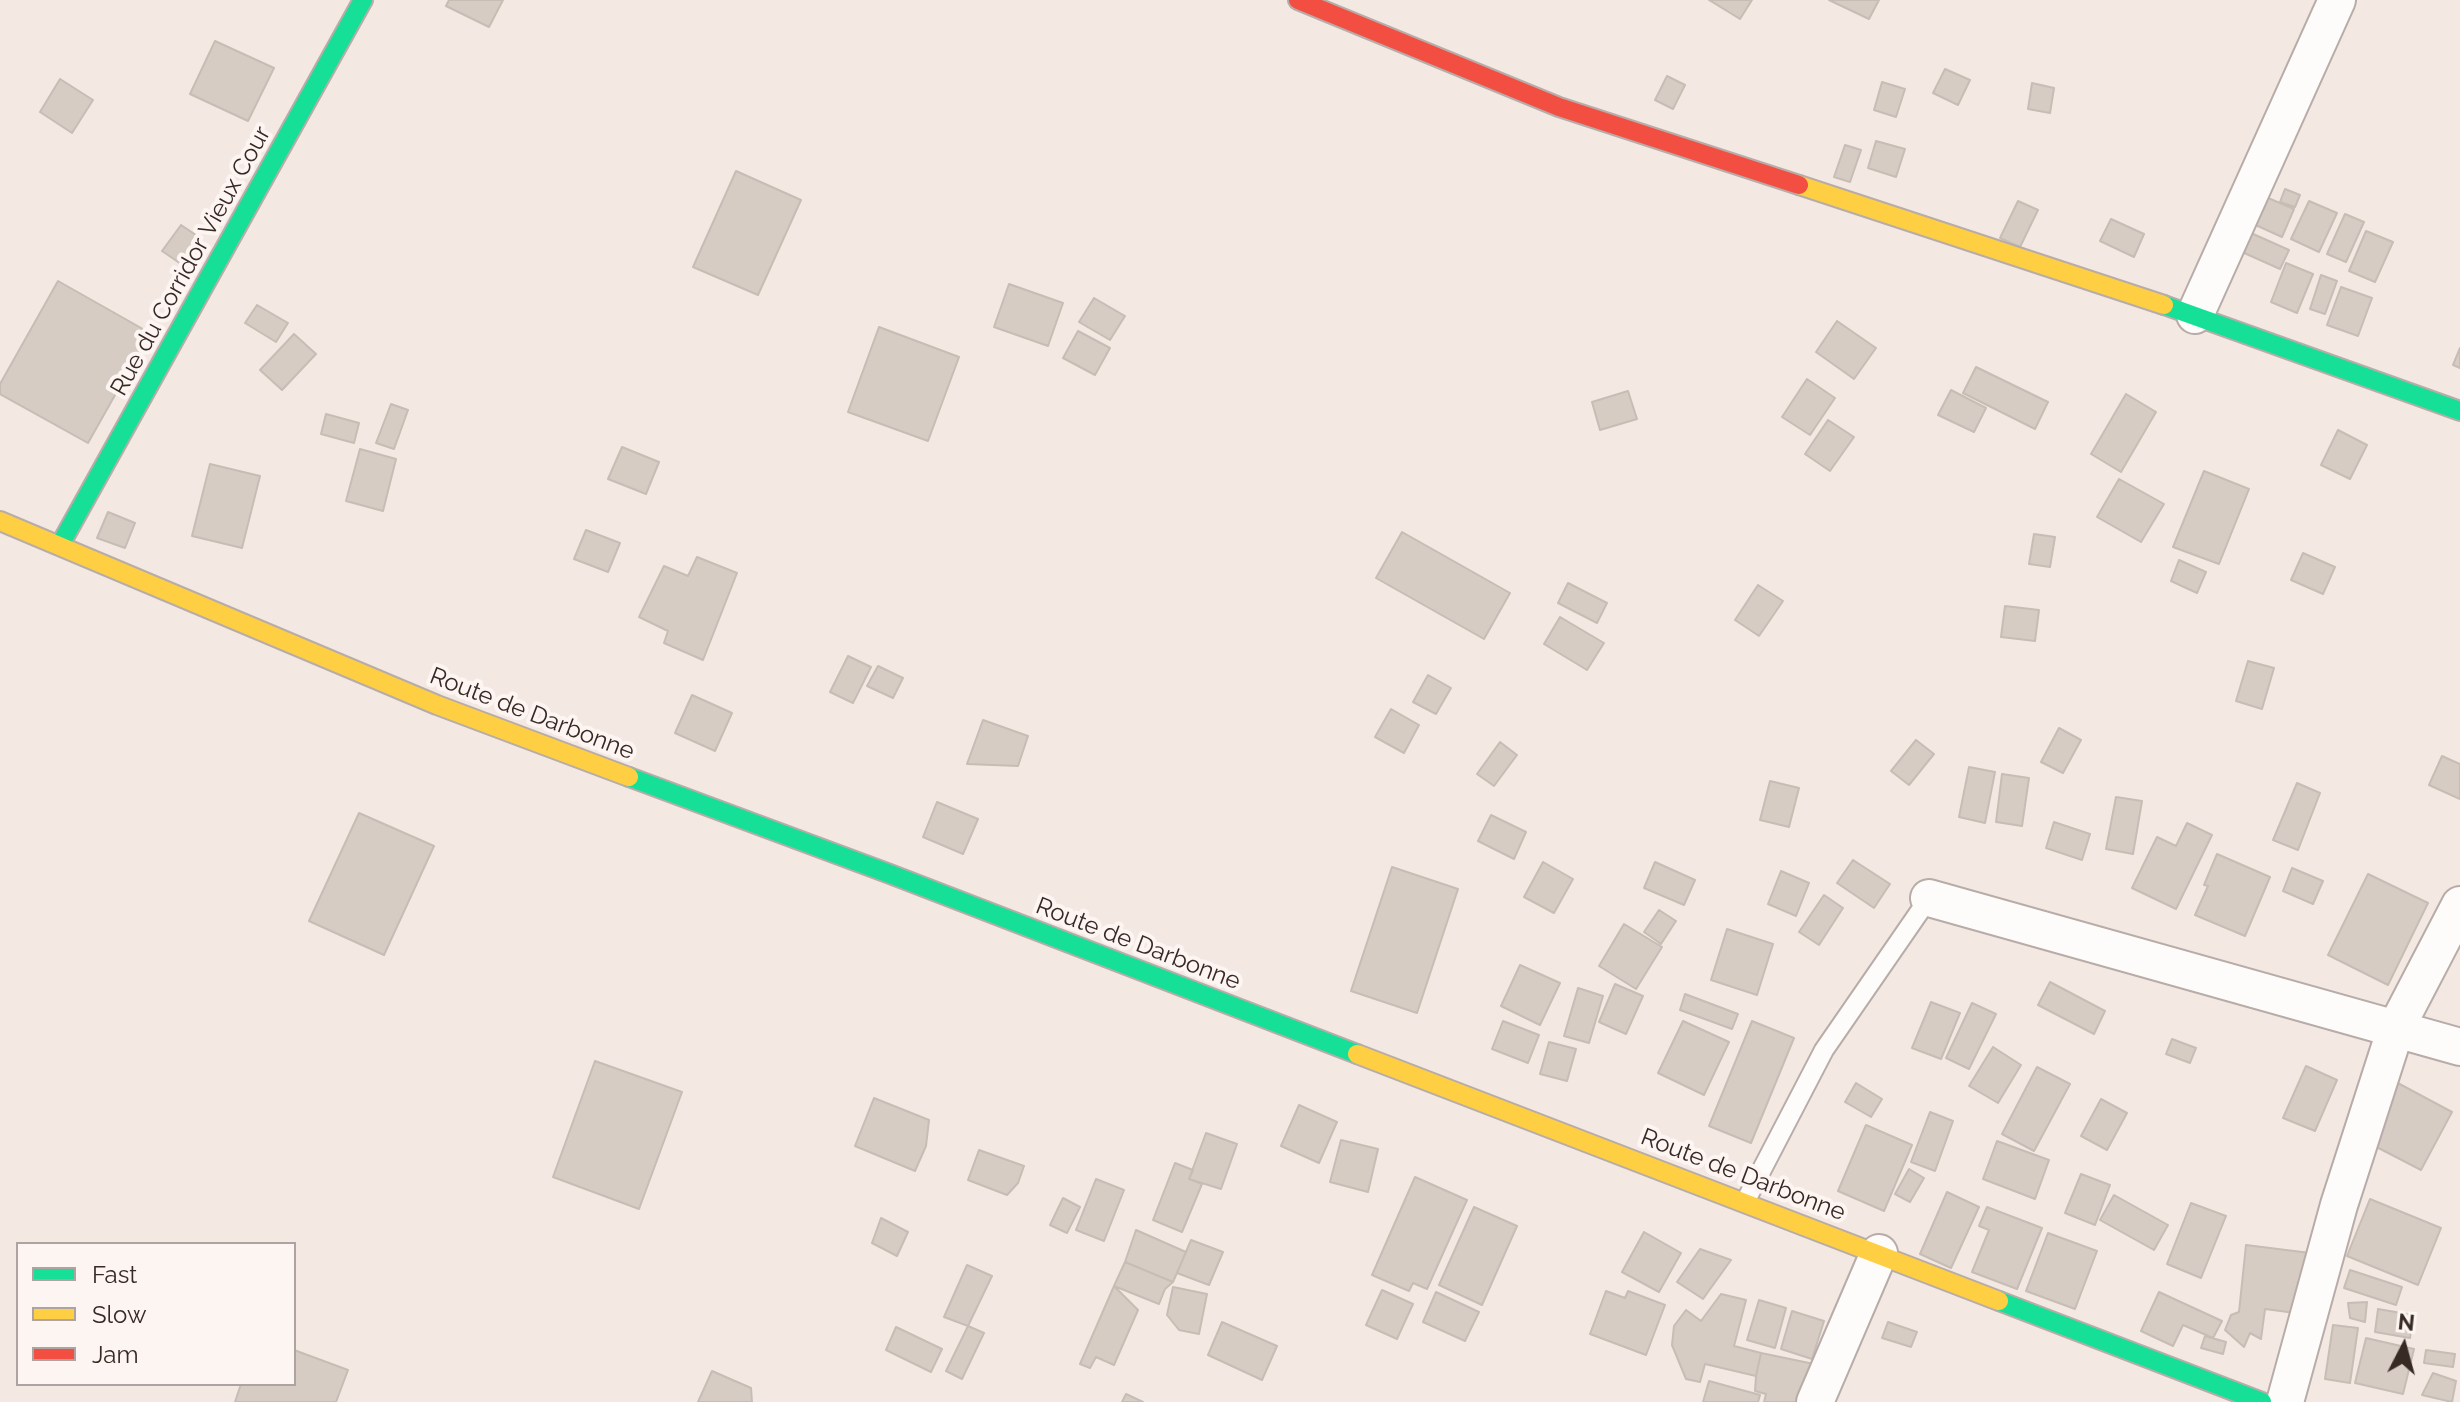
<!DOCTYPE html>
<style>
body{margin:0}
#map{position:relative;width:2460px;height:1402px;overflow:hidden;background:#f4e8e3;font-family:Raleway,sans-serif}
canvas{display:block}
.legend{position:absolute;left:16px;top:1242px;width:280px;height:144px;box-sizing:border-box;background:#fdf5f2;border:2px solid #aea3a0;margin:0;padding:10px 14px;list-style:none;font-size:24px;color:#372924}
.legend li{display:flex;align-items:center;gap:16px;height:40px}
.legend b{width:40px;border:2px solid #aea3a0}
.north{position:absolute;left:2364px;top:1306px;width:80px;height:80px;-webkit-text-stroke:6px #fdf5f2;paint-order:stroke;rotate:6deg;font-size:22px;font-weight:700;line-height:32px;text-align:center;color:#372924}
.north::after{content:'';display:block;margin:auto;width:28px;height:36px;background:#372924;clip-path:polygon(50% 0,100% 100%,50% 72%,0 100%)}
</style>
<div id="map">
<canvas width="2460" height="1402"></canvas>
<ul class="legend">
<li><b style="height:10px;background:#16e098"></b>Fast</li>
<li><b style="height:10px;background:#ffcf43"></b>Slow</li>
<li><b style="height:10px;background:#f24e42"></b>Jam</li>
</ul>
<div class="north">N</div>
</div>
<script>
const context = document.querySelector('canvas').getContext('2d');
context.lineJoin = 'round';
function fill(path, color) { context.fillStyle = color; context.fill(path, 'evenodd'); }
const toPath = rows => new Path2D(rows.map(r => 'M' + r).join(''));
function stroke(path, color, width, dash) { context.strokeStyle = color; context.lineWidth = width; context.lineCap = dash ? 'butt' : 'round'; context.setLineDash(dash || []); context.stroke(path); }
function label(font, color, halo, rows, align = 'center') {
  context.font = font + ' Raleway,sans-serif'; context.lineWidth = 8; context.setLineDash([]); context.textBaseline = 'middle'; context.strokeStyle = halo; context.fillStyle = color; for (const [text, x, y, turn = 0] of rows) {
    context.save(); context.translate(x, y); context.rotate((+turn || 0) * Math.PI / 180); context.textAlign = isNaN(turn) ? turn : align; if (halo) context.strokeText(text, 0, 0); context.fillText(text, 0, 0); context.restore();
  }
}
const building = toPath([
 [449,0,503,0,489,27,446,6,449,0],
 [1709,0,1752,0,1740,19,1709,0],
 [1829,0,1879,0,1869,19,1829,0],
 [215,41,274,68,248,121,190,94,215,41],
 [1945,69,1970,80,1958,105,1933,93,1945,69],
 [1667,76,1685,85,1673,109,1655,100,1667,76],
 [60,79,93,100,72,133,40,112,60,79],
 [1882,82,1905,89,1896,117,1874,110,1882,82],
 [2032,83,2054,88,2050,113,2028,109,2032,83],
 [1876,141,1905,149,1896,177,1868,168,1876,141],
 [1845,145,1861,150,1850,182,1834,177,1845,145],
 [736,171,801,200,758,295,693,267,736,171],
 [2285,189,2300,195,2295,207,2280,202,2285,189],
 [2261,195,2294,209,2282,237,2249,222,2261,195],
 [2018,201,2038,210,2020,247,2000,238,2018,201],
 [2309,201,2337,213,2319,252,2291,239,2309,201],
 [2345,214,2364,222,2346,262,2327,254,2345,214],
 [2111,219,2144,234,2134,257,2100,241,2111,219],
 [181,225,202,239,184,266,162,251,181,225],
 [2366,231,2393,242,2375,282,2349,271,2366,231],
 [2251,233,2289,250,2280,269,2242,252,2251,233],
 [2286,263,2313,274,2297,313,2271,302,2286,263],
 [2321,275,2337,281,2325,314,2310,309,2321,275],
 [58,281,150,333,88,443,0,394,0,384,58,281],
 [1009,284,1063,303,1048,346,994,327,1009,284],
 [2341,287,2372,298,2358,336,2327,325,2341,287],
 [1094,298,1125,316,1110,340,1079,322,1094,298],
 [257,305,288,323,276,342,245,323,257,305],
 [1837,321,1876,348,1854,379,1816,352,1837,321],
 [879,327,959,357,928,441,848,412,879,327],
 [1078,331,1110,348,1095,375,1063,358,1078,331],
 [294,334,316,354,282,390,260,370,294,334],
 [2460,348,2460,368,2453,365,2460,348],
 [1976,367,2048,402,2035,429,1963,393,1976,367],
 [1807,379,1835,398,1810,435,1782,417,1807,379],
 [1951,390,1986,408,1974,432,1938,415,1951,390],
 [1628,391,1637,419,1600,430,1592,402,1628,391],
 [2126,394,2156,412,2121,472,2091,454,2126,394],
 [391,404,408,410,394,449,376,443,391,404],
 [326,414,359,423,354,443,321,434,326,414],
 [1828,420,1854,437,1830,471,1805,454,1828,420],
 [2338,430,2367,445,2350,479,2321,465,2338,430],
 [622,447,659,462,646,494,608,479,622,447],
 [360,449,396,459,383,511,346,501,360,449],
 [210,464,260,476,242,548,192,536,210,464],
 [2204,471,2249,489,2219,564,2173,547,2204,471],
 [2119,479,2164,504,2141,542,2097,517,2119,479],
 [108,512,135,523,125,548,97,538,108,512],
 [586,530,620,543,608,572,574,559,586,530],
 [1402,532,1510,593,1484,639,1376,578,1402,532],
 [2034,534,2055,537,2050,567,2029,564,2034,534],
 [2303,553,2335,567,2323,594,2291,580,2303,553],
 [697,557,737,573,703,660,664,643,668,631,639,617,664,566,688,576,697,557],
 [2179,560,2206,572,2197,593,2171,581,2179,560],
 [1568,583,1607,603,1597,623,1558,603,1568,583],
 [1758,585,1783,601,1759,636,1735,620,1758,585],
 [2005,606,2039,610,2035,641,2001,637,2005,606],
 [1560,617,1604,643,1587,670,1544,644,1560,617],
 [848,656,871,667,853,703,830,692,848,656],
 [2248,661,2274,668,2262,709,2236,701,2248,661],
 [878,666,903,678,893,698,867,686,878,666],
 [1428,675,1451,688,1436,714,1413,702,1428,675],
 [692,695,732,713,715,751,675,733,692,695],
 [1391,709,1419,725,1404,753,1375,737,1391,709],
 [983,720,1028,736,1018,766,967,764,983,720],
 [2059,728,2081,740,2063,773,2041,762,2059,728],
 [1916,740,1934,754,1909,785,1891,771,1916,740],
 [1500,742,1517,755,1494,786,1477,774,1500,742],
 [2442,756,2460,764,2460,799,2429,785,2442,756],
 [1969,767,1995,772,1985,823,1959,817,1969,767],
 [2002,774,2029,778,2022,826,1996,822,2002,774],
 [1770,781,1799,788,1789,827,1760,820,1770,781],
 [2297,783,2320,793,2298,850,2273,840,2297,783],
 [2116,797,2142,801,2133,854,2106,849,2116,797],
 [937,802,978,819,963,854,923,837,937,802],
 [359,813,434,846,384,955,309,921,359,813],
 [1491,815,1526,832,1514,859,1478,841,1491,815],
 [2054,822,2090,834,2082,860,2046,848,2054,822],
 [2187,823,2212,835,2176,909,2132,888,2157,837,2176,846,2187,823],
 [2217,854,2270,877,2245,936,2195,915,2208,886,2204,885,2217,854],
 [1853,860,1890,884,1874,908,1837,883,1853,860],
 [1543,862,1573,879,1554,913,1524,897,1543,862],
 [1655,862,1695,880,1684,905,1644,888,1655,862],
 [1392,867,1458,889,1417,1013,1351,991,1392,867],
 [2292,868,2323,881,2313,904,2283,891,2292,868],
 [1781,871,1809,883,1796,916,1768,904,1781,871],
 [2368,874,2428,903,2388,985,2328,955,2368,874],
 [1824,895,1843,908,1819,945,1799,932,1824,895],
 [1659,910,1676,921,1661,944,1644,932,1659,910],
 [1624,924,1662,947,1636,989,1599,966,1624,924],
 [1727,929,1773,944,1757,995,1711,980,1727,929],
 [1520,965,1560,983,1540,1025,1501,1006,1520,965],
 [2050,982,2105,1011,2094,1034,2038,1005,2050,982],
 [1615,984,1643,996,1626,1034,1599,1022,1615,984],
 [1578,988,1603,996,1589,1043,1564,1036,1578,988],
 [1685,994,1738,1014,1732,1029,1680,1010,1685,994],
 [1931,1002,1960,1013,1941,1059,1912,1048,1931,1002],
 [1972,1003,1996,1014,1969,1069,1946,1058,1972,1003],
 [1503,1021,1539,1035,1528,1063,1492,1049,1503,1021],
 [1683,1021,1729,1042,1704,1095,1658,1073,1683,1021],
 [1752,1021,1794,1038,1751,1143,1709,1126,1752,1021],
 [2172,1039,2196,1048,2190,1063,2166,1054,2172,1039],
 [1549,1042,1576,1049,1567,1081,1540,1074,1549,1042],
 [1993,1047,2021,1065,1998,1103,1969,1086,1993,1047],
 [595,1061,682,1092,639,1209,553,1177,595,1061],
 [2306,1066,2337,1080,2315,1131,2283,1118,2306,1066],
 [2037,1067,2070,1084,2034,1151,2002,1134,2037,1067],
 [2394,1081,2452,1112,2421,1170,2363,1140,2394,1081],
 [1856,1083,1882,1099,1871,1117,1845,1102,1856,1083],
 [874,1098,929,1120,926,1146,915,1171,855,1146,874,1098],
 [2101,1099,2127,1113,2107,1150,2081,1136,2101,1099],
 [1299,1105,1337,1122,1319,1163,1281,1146,1299,1105],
 [1930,1112,1953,1121,1935,1171,1911,1162,1930,1112],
 [1866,1125,1912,1145,1884,1211,1838,1191,1866,1125],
 [1206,1133,1237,1144,1221,1189,1189,1179,1206,1133],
 [1341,1140,1378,1149,1368,1192,1330,1182,1341,1140],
 [1997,1141,2049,1160,2035,1199,1983,1179,1997,1141],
 [979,1150,1024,1166,1018,1183,1007,1195,968,1180,979,1150],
 [1175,1163,1193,1170,1189,1179,1202,1184,1182,1232,1153,1220,1175,1163],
 [1909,1169,1924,1178,1910,1202,1895,1194,1909,1169],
 [2081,1174,2110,1185,2095,1225,2065,1213,2081,1174],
 [1415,1177,1467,1200,1427,1289,1413,1283,1409,1291,1372,1275,1415,1177],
 [1096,1179,1124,1190,1104,1241,1076,1230,1096,1179],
 [1947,1192,1979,1207,1951,1268,1920,1254,1947,1192],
 [2114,1195,2168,1225,2154,1250,2100,1220,2114,1195],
 [1063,1198,1080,1207,1067,1233,1050,1225,1063,1198],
 [2370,1199,2441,1228,2418,1285,2347,1256,2370,1199],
 [2191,1203,2226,1216,2201,1278,2167,1264,2191,1203],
 [1474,1207,1517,1226,1482,1305,1439,1285,1474,1207],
 [1987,1207,2042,1228,2017,1289,1972,1272,1989,1230,1979,1226,1987,1207],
 [881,1218,908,1232,897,1256,872,1243,881,1218],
 [1136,1230,1186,1252,1173,1282,1125,1262,1136,1230],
 [1644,1232,1681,1253,1659,1292,1622,1272,1644,1232],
 [2048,1233,2097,1251,2075,1309,2026,1291,2048,1233],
 [1191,1240,1223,1252,1209,1285,1177,1273,1191,1240],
 [2246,1245,2310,1253,2303,1314,2265,1309,2261,1339,2250,1333,2244,1347,2225,1330,2231,1315,2239,1312,2246,1245],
 [1700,1249,1731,1260,1703,1299,1677,1282,1700,1249],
 [1125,1262,1173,1282,1165,1289,1159,1304,1114,1286,1125,1262],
 [967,1265,992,1276,968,1326,944,1317,967,1265],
 [2350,1270,2402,1287,2396,1305,2344,1288,2350,1270],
 [1114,1286,1138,1310,1114,1365,1096,1357,1090,1368,1080,1364,1114,1286],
 [1173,1287,1207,1294,1199,1334,1179,1330,1167,1315,1173,1287],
 [1382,1290,1413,1304,1397,1339,1366,1325,1382,1290],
 [1606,1291,1625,1298,1628,1291,1665,1305,1646,1355,1590,1334,1606,1291],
 [1436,1292,1479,1312,1465,1341,1423,1322,1436,1292],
 [2159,1292,2222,1321,2213,1338,2183,1325,2173,1346,2141,1331,2159,1292],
 [1721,1294,1746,1300,1734,1346,1761,1353,1756,1376,1705,1364,1700,1382,1686,1379,1672,1345,1674,1326,1686,1310,1701,1321,1721,1294],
 [1759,1300,1786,1308,1775,1348,1747,1340,1759,1300],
 [2367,1302,2365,1322,2350,1318,2348,1303,2367,1302],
 [2378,1309,2413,1315,2410,1338,2375,1332,2378,1309],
 [1792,1311,1824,1321,1812,1359,1781,1349,1792,1311],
 [1222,1322,1277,1346,1262,1380,1208,1355,1222,1322],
 [1888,1322,1917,1332,1911,1347,1882,1338,1888,1322],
 [2333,1325,2358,1328,2350,1383,2325,1379,2333,1325],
 [968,1326,984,1333,962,1379,946,1371,968,1326],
 [896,1327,942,1349,931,1372,886,1350,896,1327],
 [2205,1336,2226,1342,2223,1354,2201,1348,2205,1336],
 [2366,1338,2414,1349,2403,1394,2355,1383,2366,1338],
 [294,1350,348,1370,336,1402,235,1402,241,1384,294,1384,294,1350],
 [2426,1350,2455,1354,2453,1367,2424,1363,2426,1350],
 [1761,1353,1814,1364,1806,1399,1798,1398,1797,1402,1764,1402,1766,1394,1755,1391,1756,1376,1761,1353],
 [712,1371,751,1388,752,1402,698,1402,712,1371],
 [2433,1373,2456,1381,2452,1402,2422,1395,2433,1373],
 [1709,1381,1760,1395,1758,1402,1703,1402,1709,1381],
 [1126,1394,1143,1402,1122,1402,1126,1394]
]);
fill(building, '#d6ccc4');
stroke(building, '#c6bdb5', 2);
const lane = toPath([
 [1745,1202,1824,1050,1929,898]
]);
const street = toPath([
 [2195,315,2337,0],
 [1929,898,2460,1047],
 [1815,1402,1879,1253],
 [2285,1402,2339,1205,2396,1028,2460,905]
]);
const fast = toPath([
 [2164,305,2460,411],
 [60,545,363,0],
 [629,777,890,874,1357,1054],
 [1999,1301,2262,1402]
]);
const slow = toPath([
 [1799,185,2164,305],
 [0,521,437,705,629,777],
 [1357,1054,1999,1301]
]);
const jam = toPath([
 [1298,0,1559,107,1799,185]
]);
stroke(lane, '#b8aca8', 22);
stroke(street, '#b8aca8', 40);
stroke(fast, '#b8aca8', 22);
stroke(slow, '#b8aca8', 22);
stroke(jam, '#b8aca8', 22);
stroke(lane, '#fdfcfb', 18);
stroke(street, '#fdfcfb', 36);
stroke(fast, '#16e098', 18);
stroke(slow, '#ffcf43', 18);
stroke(jam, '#f24e42', 18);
label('24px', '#372924', '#fdf5f2', [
 ["Rue du Corridor Vieux Cour",191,261,-61],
 ["Route de Darbonne",532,714,21],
 ["Route de Darbonne",1138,944,21],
 ["Route de Darbonne",1743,1175,21]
]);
</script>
